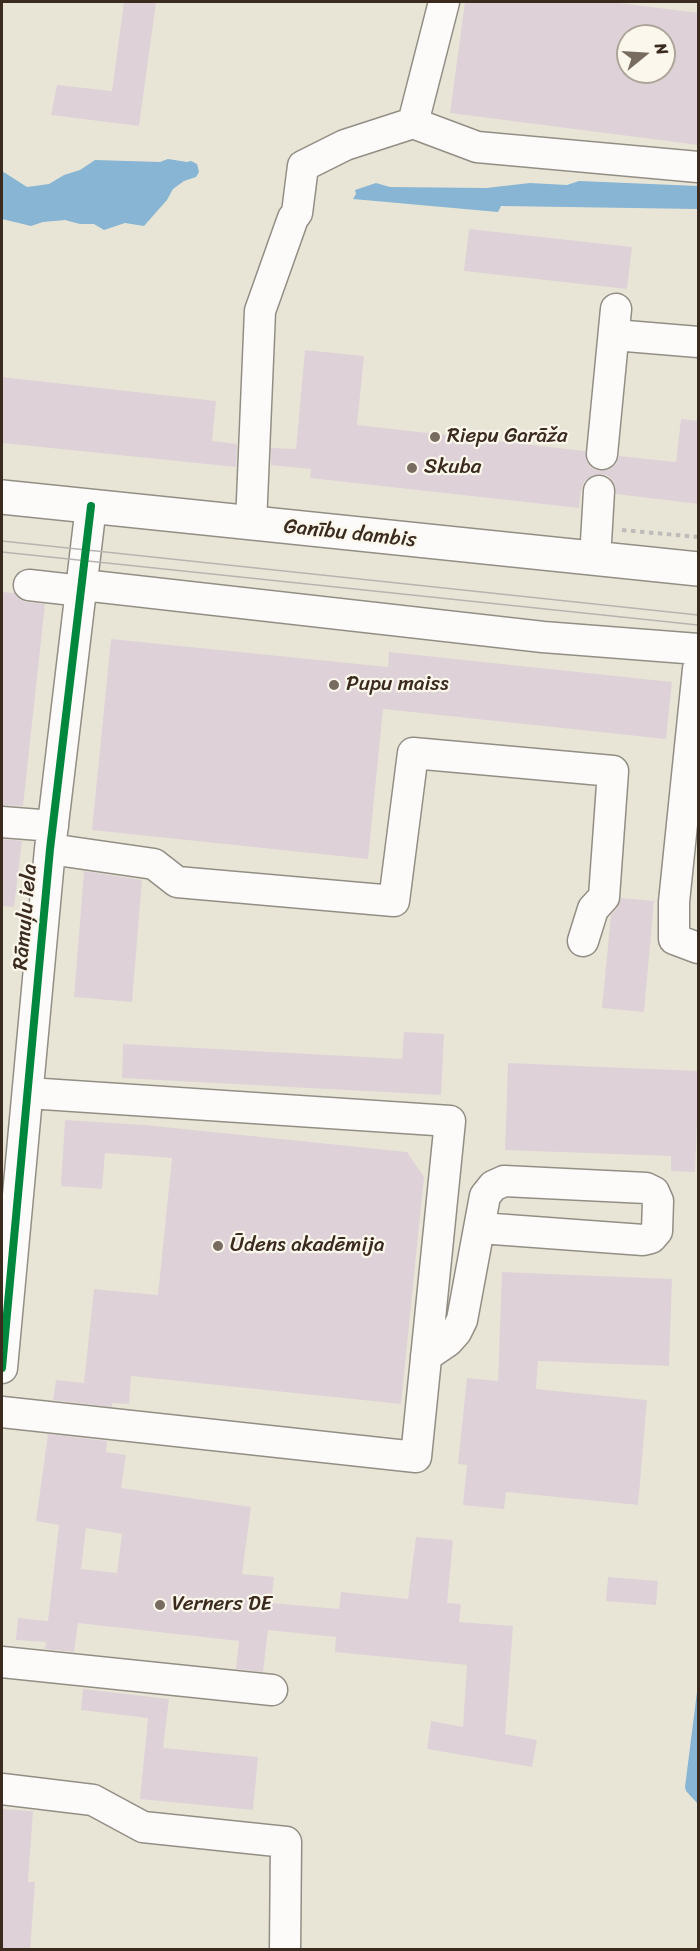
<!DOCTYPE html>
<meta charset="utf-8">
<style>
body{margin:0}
#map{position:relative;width:700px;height:1951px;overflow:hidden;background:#e8e5d7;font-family:Sriracha,sans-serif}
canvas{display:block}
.frame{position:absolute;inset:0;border:3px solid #3b2a1e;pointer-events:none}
.north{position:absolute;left:616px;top:24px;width:60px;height:60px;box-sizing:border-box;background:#fbf7ec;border:2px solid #aea59a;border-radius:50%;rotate:72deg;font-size:16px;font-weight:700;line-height:24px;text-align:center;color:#3b2a1e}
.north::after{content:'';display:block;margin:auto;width:21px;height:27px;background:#786b5f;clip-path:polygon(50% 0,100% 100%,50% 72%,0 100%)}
</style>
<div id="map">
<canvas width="700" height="1951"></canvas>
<div class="frame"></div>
<div class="north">N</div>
</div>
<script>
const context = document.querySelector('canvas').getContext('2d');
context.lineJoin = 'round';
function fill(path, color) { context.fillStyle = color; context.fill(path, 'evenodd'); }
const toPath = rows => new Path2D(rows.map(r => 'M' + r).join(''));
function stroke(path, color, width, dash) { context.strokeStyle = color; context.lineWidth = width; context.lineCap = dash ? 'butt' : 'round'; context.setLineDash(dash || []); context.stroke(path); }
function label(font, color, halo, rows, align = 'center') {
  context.font = font + ' Sriracha,sans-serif'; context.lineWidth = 4.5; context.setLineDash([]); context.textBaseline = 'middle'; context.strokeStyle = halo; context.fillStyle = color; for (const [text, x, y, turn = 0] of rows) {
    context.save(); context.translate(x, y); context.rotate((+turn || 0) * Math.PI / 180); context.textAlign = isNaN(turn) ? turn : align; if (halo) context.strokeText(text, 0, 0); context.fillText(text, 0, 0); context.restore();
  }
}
fill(toPath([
 [168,159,187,162,191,161,197,164,199,172,196,177,184,181,173,189,167,200,144,226,125,223,104,230,94,224,80,224,65,220,43,222,31,226,2,219,2,171,27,187,49,184,64,175,80,170,95,160,160,162],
 [579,181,698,186,698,209,501,206,498,212,353,199,356,194,355,190,376,183,390,187,486,188,530,183,567,185],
 [698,1684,698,1804,686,1791,685,1787]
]), '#87b5d3');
fill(toPath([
 [124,2,156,2,139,126,51,115,57,85,112,91],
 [465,2,611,2,699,13,699,145,450,113],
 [628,36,664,36,664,72,628,72],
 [469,229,632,247,627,289,464,271],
 [305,350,364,356,357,425,585,451,587,462,592,468,600,471,610,469,616,464,619,456,676,462,681,419,699,421,699,504,616,494,614,483,608,476,601,474,591,476,584,482,581,491,579,508,310,478,311,469,271,465,271,448,296,449],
 [2,377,216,401,212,441,237,444,236,467,2,443],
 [2,592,14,593,19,599,26,602,45,604,23,806,2,805],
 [111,639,388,667,389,652,672,682,666,739,383,709,368,859,92,830],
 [2,839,22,841,14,907,2,906],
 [84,871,142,880,132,1002,74,997],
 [621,898,654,901,644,1012,602,1008,611,915,617,908],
 [404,1032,444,1034,441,1095,122,1078,123,1044,402,1059],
 [508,1063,699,1071,695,1172,671,1171,671,1156,505,1150],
 [65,1120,145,1125,407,1152,424,1177,401,1404,131,1376,129,1404,112,1403,112,1407,53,1400,56,1380,84,1383,94,1289,158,1295,172,1158,105,1153,102,1189,61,1186],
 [502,1272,672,1279,669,1366,538,1361,536,1389,647,1400,638,1505,506,1492,504,1509,463,1505,467,1465,458,1464,467,1378,498,1381],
 [48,1434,107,1441,106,1452,126,1455,121,1488,251,1507,242,1574,274,1577,271,1603,339,1609,341,1592,408,1599,416,1537,453,1540,447,1603,461,1604,459,1622,513,1626,505,1734,537,1740,532,1767,427,1749,431,1721,463,1727,467,1665,335,1652,336,1637,268,1630,263,1672,236,1669,239,1641,78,1623,74,1652,45,1649,46,1642,16,1640,18,1618,48,1621,59,1525,36,1521],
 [86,1528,122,1534,117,1573,81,1569],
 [608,1577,658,1581,656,1605,606,1601],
 [83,1689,169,1699,163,1748,258,1757,253,1810,140,1799,148,1718,81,1710],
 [2,1809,33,1811,28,1882,35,1882,30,1950,2,1950,3,1880,2,1880]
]), '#ded2d8');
const minor = toPath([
 [413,123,444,2],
 [614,335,698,342],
 [602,454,616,309],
 [251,524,260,311,293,218,297,213,303,166,345,145,413,123,477,147,698,167],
 [595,559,599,491],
 [29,585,82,591],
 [83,585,543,637,698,649],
 [698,669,674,902,674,939,698,948],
 [2,822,53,826],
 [50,849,154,864,177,882,394,901,413,753,613,771,604,897,593,909,583,941],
 [426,1356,448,1341,456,1332,462,1320,485,1196,493,1186,504,1181,646,1188,654,1192,658,1201,657,1231,651,1238,643,1240,480,1228],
 [2,1368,50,849,91,506],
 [2,1412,416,1457,450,1121,28,1093],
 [2,1662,272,1690],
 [2,1789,93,1800,143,1827,286,1842,285,1950]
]);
const major = toPath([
 [2,497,698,569]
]);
stroke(minor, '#938e85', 33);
stroke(major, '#938e85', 36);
stroke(toPath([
 [622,530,698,537]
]), '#bebcb9', 4, [4.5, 4.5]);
stroke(minor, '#fcfbf9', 30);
stroke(major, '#fcfbf9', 33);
stroke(toPath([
 [2,541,698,615],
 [2,552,698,625]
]), '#b6b4b0', 1.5);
stroke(toPath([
 [2,1368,50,849,91,506]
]), '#00873e', 8);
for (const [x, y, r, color] of [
 [435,437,6,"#786b5f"],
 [412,468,6,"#786b5f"],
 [334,685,6,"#786b5f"],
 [218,1246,6,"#786b5f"],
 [160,1605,6,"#786b5f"]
]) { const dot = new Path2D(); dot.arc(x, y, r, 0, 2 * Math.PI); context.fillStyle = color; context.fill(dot); stroke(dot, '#fbf7ec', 2); }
label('21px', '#3b2a1e', '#fbf7ec', [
 ["Riepu Garāža",447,437],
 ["Skuba",424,468],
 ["Pupu maiss",346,685],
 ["Ūdens akadēmija",230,1246],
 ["Verners DE",172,1605]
], 'left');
label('21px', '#3b2a1e', '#fbf7ec', [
 ["Ganību dambis",350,534,6],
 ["Rāmuļu iela",26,917,-85]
]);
</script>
